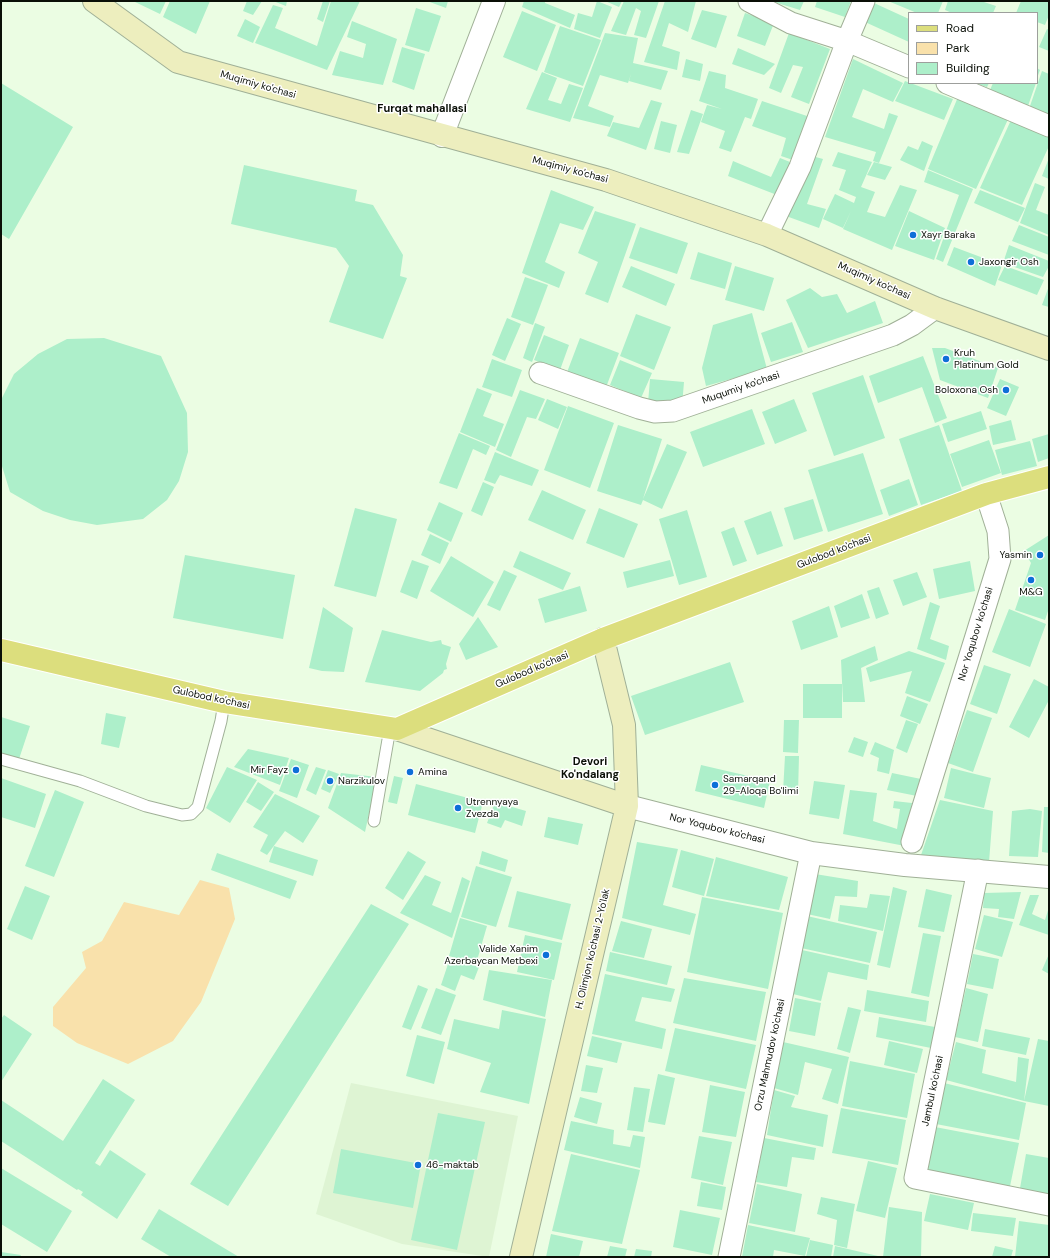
<!DOCTYPE html>
<style>
body{margin:0}
#map{position:relative;width:1050px;height:1258px;overflow:hidden;background:#ebfde3;font-family:"DM Sans",sans-serif}
canvas{display:block}
.frame{position:absolute;inset:0;border:2px solid #0a0f07;pointer-events:none}
.legend{position:absolute;left:908px;top:12px;width:130px;height:72px;box-sizing:border-box;background:#fff;border:1px solid #9d9f9c;margin:0;padding:5px 7px;list-style:none;font-size:12px;color:#0a0f07}
.legend li{display:flex;align-items:center;gap:8px;height:20px}
.legend b{width:20px;border:1px solid #9d9f9c}
</style>
<div id="map">
<canvas width="1050" height="1258"></canvas>
<div class="frame"></div>
<ul class="legend">
<li><b style="height:5px;background:#dcde7d"></b>Road</li>
<li><b style="height:11px;background:#f9e1ab"></b>Park</li>
<li><b style="height:11px;background:#adefca"></b>Building</li>
</ul>
</div>
<script>
const context = document.querySelector('canvas').getContext('2d');
context.lineJoin = 'round';
function fill(path, color) { context.fillStyle = color; context.fill(path, 'evenodd'); }
const toPath = rows => new Path2D(rows.map(r => 'M' + r).join(''));
function stroke(path, color, width, dash) { context.strokeStyle = color; context.lineWidth = width; context.lineCap = dash ? 'butt' : 'round'; context.setLineDash(dash || []); context.stroke(path); }
function label(font, color, halo, rows, align = 'center') {
  context.font = font + ' "DM Sans",sans-serif'; context.lineWidth = 3; context.setLineDash([]); context.textBaseline = 'middle'; context.strokeStyle = halo; context.fillStyle = color; for (const [text, x, y, turn = 0] of rows) {
    context.save(); context.translate(x, y); context.rotate((+turn || 0) * Math.PI / 180); context.textAlign = isNaN(turn) ? turn : align; if (halo) context.strokeText(text, 0, 0); context.fillText(text, 0, 0); context.restore();
  }
}
fill(toPath([
 [351,1083,518,1116,489,1257,402,1244,316,1214]
]), '#def4d3');
fill(toPath([
 [200,880,229,888,235,919,201,1002,173,1041,128,1064,77,1043,53,1026,53,1007,86,968,82,952,102,941,124,902,179,915]
]), '#f9e1ab');
fill(toPath([
 [133,1,166,1,160,14],
 [170,1,210,1,196,34,163,17],
 [247,1,262,1,253,15,243,11],
 [273,1,287,1,286,6],
 [323,1,330,1,323,22,317,19],
 [331,1,360,1,327,70,255,43,273,5,283,8,275,28,317,46],
 [427,1,448,1,446,8],
 [524,1,545,1,545,3,575,15,570,28,522,7],
 [597,1,612,7,600,38,574,29,578,13,592,17],
 [605,1,622,1,619,7],
 [624,1,659,1,646,38,634,35,641,11,636,8,626,35,611,31],
 [665,1,696,1,688,32,669,23,662,46,680,52,677,70,644,62],
 [759,1,804,1,800,10,774,2],
 [817,1,851,1,845,17,815,7],
 [888,1,943,1,938,13,917,13],
 [948,1,981,1,996,6,993,13,952,13,945,10],
 [1021,1,1049,1,1049,15,1045,25,1037,22,1037,13,1016,13],
 [874,3,909,19,909,42,865,22],
 [416,8,441,16,429,52,405,45],
 [702,10,727,16,716,48,691,39],
 [522,11,556,25,537,71,503,57],
 [745,13,774,23,765,46,737,36],
 [245,19,260,27,253,43,237,36],
 [352,21,397,39,383,85,332,75,340,51,363,58,366,44,347,37],
 [560,26,601,40,583,86,544,72],
 [1047,29,1049,30,1049,51,1039,47],
 [605,33,638,38,633,63,668,71,661,90,629,81,631,74,628,83,600,75,588,106,614,116,610,127,573,118],
 [789,33,830,49,809,104,791,97,803,67,793,65,781,93,769,88],
 [402,47,425,54,414,90,392,82],
 [738,48,775,64,764,75,732,64],
 [686,59,703,64,700,81,682,77],
 [853,59,903,83,893,102,863,89,852,117,884,129,889,113,898,116,879,163,873,161,876,152,825,137],
 [1037,68,1040,70,1037,78],
 [709,71,726,75,725,88,758,99,751,119,745,117,731,152,719,148,725,131,701,122,707,105,722,109,699,101],
 [1042,71,1049,74,1049,115,1030,106],
 [542,72,557,78,548,100,561,104,569,84,583,88,570,122,526,109],
 [905,81,953,99,944,120,895,101],
 [1,83,73,127,9,239,1,234],
 [975,83,989,83,987,87],
 [993,83,1036,83,1028,106,990,90],
 [958,97,1010,115,976,189,928,169],
 [651,100,662,103,646,150,607,136,613,122,639,128],
 [762,101,810,117,793,160,781,156,786,138,752,126],
 [691,110,703,114,689,154,677,152],
 [1011,120,1049,135,1049,146,1022,205,980,188],
 [661,121,677,125,670,153,654,149],
 [922,141,933,146,924,171,900,160,908,146,918,150],
 [838,152,872,162,861,187,875,192,867,212,885,217,900,185,917,190,892,250,843,229,851,211,843,228,823,219,835,194,854,203,856,197,839,190,846,170,832,166],
 [812,156,823,159,807,204,826,209,819,228,786,216],
 [780,158,790,162,777,195,728,176,733,161,771,177],
 [1049,158,1049,179,1042,176],
 [874,162,892,167,885,180,867,175],
 [244,165,357,190,355,201,373,205,403,255,400,276,407,278,383,339,329,322,349,266,336,248,231,224],
 [928,170,973,189,943,262,936,259,959,195,924,182],
 [1035,183,1045,187,1036,210,1049,215,1049,235,1020,223],
 [551,190,594,207,583,230,560,223,545,262,565,272,559,288,522,273],
 [980,190,1025,208,1018,222,974,203],
 [595,211,636,224,608,303,585,294,598,262,578,253],
 [909,211,945,228,934,260,895,246],
 [1019,225,1049,237,1049,255,1012,241],
 [640,227,688,243,677,274,629,258],
 [1009,245,1049,261,1049,266,1043,277,1003,263],
 [954,247,1002,265,995,286,947,265],
 [698,252,732,263,725,289,690,279],
 [631,266,675,284,666,306,622,287],
 [735,266,774,278,764,311,725,300],
 [1005,266,1044,280,1037,295,998,280],
 [525,277,548,285,533,325,511,317],
 [1049,286,1049,307,1042,305],
 [810,288,822,297,837,294,847,313,875,301,883,323,808,348,786,300],
 [752,313,767,369,706,386,702,368,713,325],
 [636,314,671,327,654,370,620,356],
 [507,318,521,324,505,361,492,355],
 [792,322,803,352,771,362,761,333],
 [535,323,545,327,532,362,523,358],
 [544,335,569,345,560,370,534,360],
 [104,338,161,356,187,413,188,452,179,481,167,500,143,519,97,525,70,520,43,511,10,492,1,463,1,400,14,374,38,354,67,339],
 [580,338,619,353,605,390,566,375],
 [932,348,945,348,998,368,988,398,940,380],
 [923,356,947,418,935,423,922,387,878,403,869,376],
 [492,359,522,370,512,397,482,387],
 [620,360,652,373,641,398,610,385],
 [863,375,885,438,834,456,812,393],
 [650,379,684,382,682,406,648,403],
 [1000,379,1019,387,1006,416,987,408],
 [477,388,492,394,483,416,504,424,495,447,460,432],
 [520,390,545,399,536,419,527,417,511,457,496,450],
 [547,399,567,407,558,429,538,420],
 [794,399,807,431,775,444,762,412],
 [568,406,614,423,590,488,544,470],
 [752,409,765,444,703,467,690,432],
 [981,411,987,429,948,442,942,424],
 [1011,420,1016,440,993,445,989,426],
 [618,425,662,439,643,499,667,444,687,452,662,509,643,500,641,505,597,491],
 [939,425,962,491,921,505,899,439],
 [459,433,490,446,486,455,473,449,457,489,439,483],
 [1049,434,1049,458,1038,462,1032,439],
 [989,440,1001,473,962,487,950,454],
 [1030,441,1037,466,1002,475,995,450],
 [495,452,539,470,532,486,500,475,495,484,484,480],
 [863,453,883,514,828,532,808,470],
 [909,479,918,505,889,516,880,490],
 [483,482,494,487,482,516,471,511],
 [542,490,586,510,573,540,528,520],
 [813,499,823,531,794,540,784,508],
 [439,502,463,513,451,542,427,530],
 [355,508,397,519,376,597,334,586],
 [599,508,638,524,624,558,586,543],
 [687,510,707,577,679,585,659,519],
 [771,511,783,546,757,555,744,521],
 [734,527,747,561,733,566,721,532],
 [430,534,449,543,440,564,421,555],
 [1049,535,1049,608,1045,620,1015,610,1031,563,1024,551],
 [520,551,571,573,563,590,513,567],
 [185,555,295,575,283,639,173,618],
 [451,556,494,582,473,617,430,591],
 [412,560,429,566,417,599,400,592],
 [670,560,674,576,627,588,623,572],
 [970,561,975,591,939,599,933,569],
 [504,570,517,576,500,611,487,605],
 [917,572,927,597,903,606,893,580],
 [580,586,587,611,545,623,538,599],
 [879,587,889,614,876,619,867,591],
 [862,594,870,618,841,628,834,606],
 [930,602,940,606,930,639,949,646,946,660,917,649],
 [829,606,838,637,801,650,792,621],
 [323,607,353,628,344,672,322,671,309,668],
 [1009,609,1046,624,1030,667,992,652],
 [478,617,498,647,466,660,459,644],
 [382,630,431,642,441,640,442,644,451,647,446,664,447,669,444,670,443,673,420,691,365,682],
 [875,646,878,660,861,668,865,702,843,702,841,660],
 [909,651,945,663,930,702,905,693,912,671,870,682,866,668],
 [730,662,744,702,645,735,631,696],
 [984,665,1011,674,997,714,970,704],
 [1034,679,1049,687,1049,700,1029,738,1009,727],
 [803,684,842,684,842,718,803,718],
 [907,696,928,704,920,724,900,716],
 [967,710,992,718,973,772,948,763],
 [106,713,126,717,119,748,101,744],
 [1,717,30,726,19,759,1,754],
 [784,720,799,720,798,753,783,752],
 [906,720,918,724,907,753,896,748],
 [854,737,868,742,863,757,848,752],
 [875,742,894,750,889,774,877,771,879,758,870,754],
 [248,749,289,758,280,785,234,767],
 [785,756,799,756,798,793,783,792],
 [291,759,309,765,297,798,279,791],
 [701,765,770,781,764,808,695,791],
 [227,767,257,780,230,823,206,808],
 [316,767,326,770,316,795,306,790],
 [951,768,991,778,984,808,944,798],
 [328,770,339,774,330,793,321,789],
 [341,773,377,777,365,832,328,808],
 [892,773,921,779,917,796,887,790],
 [394,776,403,778,397,804,388,802],
 [1,778,46,794,35,828,1,817],
 [814,781,845,785,839,819,809,814],
 [258,782,274,792,261,811,246,802],
 [416,784,483,802,475,833,408,815],
 [55,790,84,802,54,877,25,866],
 [850,790,877,793,873,821,897,829,900,809,893,808,894,801,912,803,905,846,843,834],
 [275,794,320,816,303,843,285,831,267,855,260,851,268,835,253,827],
 [940,800,993,811,989,862,921,855],
 [495,802,526,811,522,826,505,820,501,828,487,823],
 [1044,807,1049,807,1049,853,1042,852],
 [1030,809,1042,811,1038,857,1009,856,1012,811],
 [548,817,583,824,578,845,544,837],
 [637,842,678,849,663,905,696,914,690,935,622,918],
 [274,846,318,860,313,876,269,862],
 [681,850,714,859,704,896,672,887],
 [408,851,426,862,403,900,385,888],
 [482,851,508,860,505,872,479,864],
 [217,853,297,881,290,899,211,870],
 [716,857,788,877,779,910,706,896],
 [476,866,512,877,496,927,461,917],
 [815,874,858,881,857,897,835,896,830,919,807,914],
 [425,875,441,882,432,905,451,913,462,877,470,881,452,938,400,913],
 [25,886,50,896,32,940,7,929],
 [893,887,907,891,890,968,877,965],
 [926,889,952,895,944,932,918,927],
 [517,891,571,904,562,940,508,927],
 [1021,892,1014,919,998,917,999,909,983,908,984,893],
 [870,894,890,896,883,931,838,921,840,905,867,908],
 [1030,895,1039,895,1032,914,1045,920,1049,907,1049,935,1019,925],
 [702,897,783,913,768,989,687,972],
 [371,904,409,924,228,1206,190,1184],
 [984,915,1013,922,1002,957,975,949],
 [807,916,877,932,870,963,801,948],
 [460,918,487,926,476,964,449,956],
 [621,921,652,929,644,958,612,951],
 [923,933,941,936,929,997,911,993],
 [525,935,562,943,554,980,517,972],
 [802,950,869,965,867,980,828,972,821,1001,793,994],
 [610,952,672,966,667,985,606,971],
 [973,954,999,959,993,989,967,984],
 [1049,954,1049,974,1042,970],
 [450,958,479,967,474,980,461,975,455,991,441,985],
 [489,970,552,980,545,1017,483,1000],
 [605,974,675,989,671,1002,642,997,635,1021,666,1029,662,1049,592,1034],
 [684,978,766,992,756,1041,673,1023],
 [418,985,428,989,411,1030,402,1027],
 [436,988,456,995,441,1035,421,1028],
 [966,988,988,994,978,1042,955,1037],
 [867,990,929,1001,926,1022,864,1011],
 [795,998,821,1003,815,1036,789,1031],
 [848,1007,861,1010,850,1053,837,1049],
 [502,1010,546,1019,529,1104,480,1092,491,1063,447,1049,454,1019,499,1029],
 [4,1015,32,1034,1,1082,1,1019],
 [879,1017,935,1027,931,1048,876,1037],
 [675,1028,756,1045,746,1089,665,1071],
 [985,1029,1030,1038,1026,1055,982,1046],
 [417,1035,445,1042,434,1084,406,1076],
 [592,1036,622,1043,617,1063,587,1056],
 [1038,1039,1049,1041,1049,1106,1024,1101],
 [889,1041,923,1049,917,1073,884,1065],
 [783,1042,849,1057,838,1104,822,1099,832,1069,805,1062,798,1095,774,1088],
 [956,1042,986,1050,982,1073,1016,1082,1018,1057,1029,1059,1024,1101,946,1080],
 [850,1061,915,1074,907,1118,842,1106],
 [586,1065,603,1068,597,1093,581,1091],
 [658,1074,675,1078,665,1125,648,1122],
 [103,1079,135,1100,95,1163,100,1166,110,1150,146,1174,117,1219,81,1195,83,1192,78,1189,77,1190,1,1141,1,1100,63,1141],
 [944,1083,1026,1103,1019,1140,936,1124],
 [710,1085,745,1092,736,1137,702,1132],
 [634,1087,650,1089,643,1132,627,1130],
 [774,1090,795,1096,791,1107,828,1115,823,1147,767,1135],
 [580,1097,602,1103,597,1124,574,1117],
 [841,1108,906,1120,898,1165,832,1153],
 [438,1113,485,1122,457,1250,411,1240],
 [571,1121,614,1130,613,1144,630,1147,633,1135,645,1137,640,1168,564,1150],
 [935,1127,1019,1143,1009,1191,927,1174],
 [699,1136,732,1142,723,1185,691,1178],
 [764,1138,816,1148,814,1160,792,1157,787,1187,756,1182],
 [341,1149,421,1164,413,1208,333,1193],
 [571,1154,640,1170,622,1244,552,1231],
 [1026,1154,1049,1158,1049,1198,1019,1194],
 [868,1161,897,1168,885,1218,856,1211],
 [1,1168,72,1211,47,1252,1,1224],
 [701,1182,726,1187,722,1210,697,1206],
 [757,1184,802,1194,795,1232,749,1223],
 [930,1194,974,1203,968,1230,924,1221],
 [821,1197,855,1204,847,1248,834,1245,837,1220,817,1214],
 [889,1207,922,1212,921,1257,883,1257],
 [159,1209,239,1257,171,1257,141,1239],
 [680,1210,720,1218,712,1255,673,1247],
 [973,1213,1016,1218,1013,1236,971,1231],
 [1019,1221,1049,1225,1049,1257,1015,1257],
 [748,1225,810,1238,805,1256,774,1250,773,1257,742,1257],
 [551,1234,583,1241,579,1257,546,1257],
 [810,1240,833,1245,831,1257,806,1257],
 [610,1246,627,1249,625,1257,607,1257],
 [835,1246,878,1256,878,1257,833,1257],
 [995,1246,1013,1250,1011,1257,992,1257],
 [636,1249,652,1251,651,1257,634,1257],
 [1,1252,21,1255,20,1257,1,1257]
]), '#adefca');
const service = toPath([
 [1,759,80,781,146,806,182,815,191,814,198,807,221,721,224,702],
 [374,821,390,728]
]);
const minor = toPath([
 [749,1,791,23,847,41,909,67],
 [947,83,1049,126],
 [767,235,800,167,847,41,864,1],
 [540,373,639,408,655,412,673,411,893,335,912,325,935,308],
 [912,842,1000,559,998,531,986,494],
 [978,870,915,1178,1049,1205],
 [729,1257,811,853]
]);
const tertiary = toPath([
 [442,136,494,1],
 [627,806,811,853,905,865,1049,877]
]);
const secondary = toPath([
 [94,1,178,62,606,180,767,235,935,308,1049,349],
 [397,729,627,806],
 [521,1257,627,806,624,725,603,639]
]);
const primary = toPath([
 [1,650,224,702,397,729,603,639,986,494,1049,477]
]);
stroke(service, '#a0b097', 13);
stroke(minor, '#a0b097', 23);
stroke(tertiary, '#a0b097', 24);
stroke(secondary, '#a0b097', 24);
stroke(primary, '#fff', 24);
stroke(service, '#fff', 11);
stroke(minor, '#fff', 21);
stroke(tertiary, '#fff', 22);
stroke(secondary, '#edeebe', 22);
stroke(primary, '#dcde7d', 22);
for (const [x, y, r, color] of [
 [913,235,4,"#0e6fd8"],
 [971,262,4,"#0e6fd8"],
 [946,359,4,"#0e6fd8"],
 [1006,390,4,"#0e6fd8"],
 [1040,555,4,"#0e6fd8"],
 [1031,580,4,"#0e6fd8"],
 [296,770,4,"#0e6fd8"],
 [410,772,4,"#0e6fd8"],
 [330,781,4,"#0e6fd8"],
 [715,785,4,"#0e6fd8"],
 [458,808,4,"#0e6fd8"],
 [546,955,4,"#0e6fd8"],
 [418,1165,4,"#0e6fd8"]
]) { const dot = new Path2D(); dot.arc(x, y, r, 0, 2 * Math.PI); context.fillStyle = color; context.fill(dot); stroke(dot, '#fff', 1.5); }
label('10px', '#0a0f07', '#fff', [
 ["Muqimiy ko'chasi",258,85,16],
 ["Muqimiy ko'chasi",570,170,15],
 ["Muqimiy ko'chasi",874,281,24],
 ["Muqumiy ko'chasi",741,388,-19],
 ["Gulobod ko'chasi",834,552,-21],
 ["Nor Yoqubov ko'chasi",976,634,-73],
 ["Gulobod ko'chasi",532,670,-23],
 ["Gulobod ko'chasi",211,698,12],
 ["Nor Yoqubov ko'chasi",717,829,14],
 ["H. Olimjon ko'chasi 2-Yo'lak",593,949,-77],
 ["Orzu Mahmudov ko'chasi",770,1055,-78],
 ["Jambul ko'chasi",933,1091,-78]
]);
label('10px', '#0a0f07', '#fff', [
 ["Xayr Baraka",921,235],
 ["Jaxongir Osh",979,262],
 ["Kruh",954,353],
 ["Platinum Gold",954,365],
 ["Boloxona Osh",998,390,"right"],
 ["Yasmin",1032,555,"right"],
 ["M&G",1031,592,"center"],
 ["Mir Fayz",288,770,"right"],
 ["Amina",418,772],
 ["Samarqand",723,779],
 ["29-Aloqa Bo'limi",723,791],
 ["Narzikulov",338,781],
 ["Utrennyaya",466,802],
 ["Zvezda",466,814],
 ["Valide Xanim",538,949,"right"],
 ["Azerbaycan Metbexi",538,961,"right"],
 ["46-maktab",426,1165]
], 'left');
label('bold 11px', '#0a0f07', '#fff', [
 ["Furqat mahallasi",422,109],
 ["Devori",590,762],
 ["Ko'ndalang",590,775]
]);
</script>
